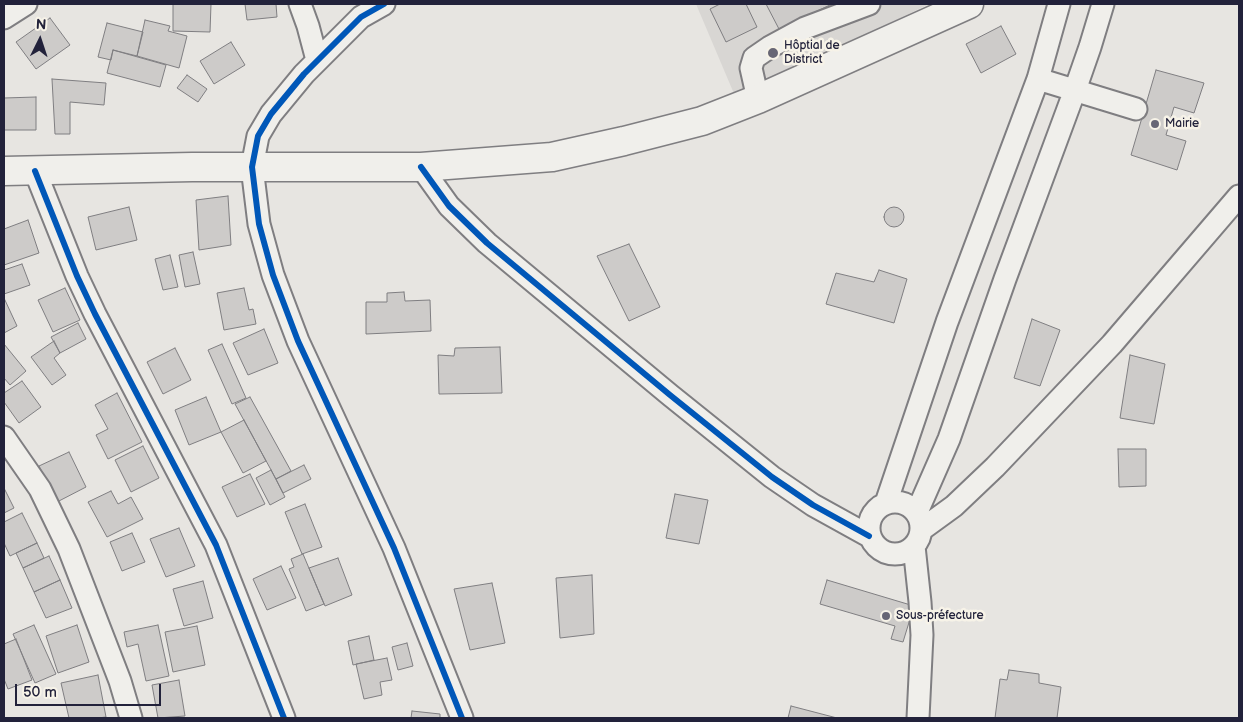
<!DOCTYPE html>
<meta charset="utf-8">
<style>
body{margin:0}
#map{position:relative;width:1243px;height:722px;overflow:hidden;background:#e7e5e1;font-family:"Balsamiq Sans",sans-serif}
canvas{display:block}
.frame{position:absolute;inset:0;border:5px solid #22223b;pointer-events:none}
.north{position:absolute;left:15px;top:15px;width:50px;height:50px;-webkit-text-stroke:4px #f7f3e8;paint-order:stroke;rotate:4deg;font-size:14px;font-weight:700;line-height:20px;text-align:center;color:#22223b}
.north::after{content:'';display:block;margin:auto;width:18px;height:22px;background:#22223b;clip-path:polygon(50% 0,100% 100%,50% 72%,0 100%)}
.scale{position:absolute;left:15px;top:684px;width:146px;height:22px;box-sizing:border-box;border:2px solid #22223b;border-top:0;padding-left:6px;font-size:15px;line-height:18px;white-space:nowrap;color:#22223b;-webkit-text-stroke:4px #f7f3e8;paint-order:stroke}
</style>
<div id="map">
<canvas width="1243" height="722"></canvas>
<div class="frame"></div>
<div class="north">N</div>
<div class="scale">50 m</div>
</div>
<script>
const context = document.querySelector('canvas').getContext('2d');
context.lineJoin = 'round';
function fill(path, color) { context.fillStyle = color; context.fill(path, 'evenodd'); }
const toPath = rows => new Path2D(rows.map(r => 'M' + r).join(''));
function stroke(path, color, width, dash) { context.strokeStyle = color; context.lineWidth = width; context.lineCap = dash ? 'butt' : 'round'; context.setLineDash(dash || []); context.stroke(path); }
function label(font, color, halo, rows, align = 'center') {
  context.font = font + ' "Balsamiq Sans",sans-serif'; context.lineWidth = 5; context.setLineDash([]); context.textBaseline = 'middle'; context.strokeStyle = halo; context.fillStyle = color; for (const [text, x, y, turn = 0] of rows) {
    context.save(); context.translate(x, y); context.rotate((+turn || 0) * Math.PI / 180); context.textAlign = isNaN(turn) ? turn : align; if (halo) context.strokeText(text, 0, 0); context.fillText(text, 0, 0); context.restore();
  }
}
fill(toPath([
 [696,4,929,4,784,75,735,96]
]), '#d8d6d3');
const building = toPath([
 [173,4,211,4,210,32,173,31,173,4],
 [245,4,276,4,277,17,247,20,245,4],
 [720,4,746,4,757,27,726,42,710,9,720,4],
 [766,4,832,4,779,29,766,4],
 [50,18,70,45,36,69,16,42,50,18],
 [145,20,170,26,168,31,187,36,179,68,137,56,145,20],
 [107,23,143,32,137,56,113,50,111,60,98,57,107,23],
 [1001,26,1016,54,981,73,966,44,1001,26],
 [231,42,245,65,214,84,200,61,231,42],
 [113,50,166,65,160,87,107,73,113,50],
 [1156,70,1204,83,1194,113,1174,107,1166,135,1186,141,1177,170,1131,155,1156,70],
 [187,75,207,89,198,102,177,88,187,75],
 [52,79,106,83,104,105,70,102,70,134,55,134,52,79],
 [36,97,36,130,4,130,4,98,36,97],
 [228,196,231,245,199,250,196,200,228,196],
 [129,207,137,240,96,250,88,217,129,207],
 '884 217a10 10 0 1 1 20 0a10 10 0 1 1-20 0Z',
 [28,220,39,253,4,265,4,229,28,220],
 [629,244,660,307,629,321,597,256,629,244],
 [193,252,200,284,185,287,179,255,193,252],
 [170,255,178,287,163,290,155,259,170,255],
 [22,264,30,285,4,294,4,270,22,264],
 [879,270,907,279,894,323,826,304,836,273,874,282,879,270],
 [65,288,80,320,53,332,38,300,65,288],
 [244,288,249,310,253,309,256,324,224,330,217,293,244,288],
 [404,292,405,301,430,300,431,331,366,334,366,302,387,302,387,293,404,292],
 [4,298,17,326,4,333,4,298],
 [1032,319,1060,330,1040,386,1014,378,1032,319],
 [78,323,86,339,60,353,51,337,78,323],
 [264,329,278,363,248,375,233,343,264,329],
 [54,341,60,353,54,358,66,375,52,385,31,357,54,341],
 [4,344,26,371,10,385,4,378,4,344],
 [222,344,246,398,232,404,208,350,222,344],
 [500,347,502,393,439,394,438,355,454,356,455,348,500,347],
 [175,348,191,380,163,394,147,362,175,348],
 [1130,355,1165,364,1154,424,1120,418,1130,355],
 [22,381,41,407,19,423,4,402,4,393,22,381],
 [117,393,142,442,108,459,96,435,108,429,95,405,117,393],
 [206,397,221,432,189,445,175,410,206,397],
 [250,397,291,471,276,479,235,404,250,397],
 [244,420,266,461,243,473,221,432,244,420],
 [143,446,159,478,131,492,115,460,143,446],
 [1118,449,1146,449,1146,486,1119,487,1118,449],
 [69,452,86,487,57,502,39,466,69,452],
 [304,465,311,479,283,493,276,479,304,465],
 [271,470,285,497,270,505,256,478,271,470],
 [250,474,265,504,237,517,222,487,250,474],
 [4,488,14,508,4,513,4,488],
 [111,491,118,504,131,497,143,519,107,537,88,502,111,491],
 [675,494,708,500,699,544,666,538,675,494],
 [305,504,322,547,302,554,285,512,305,504],
 [22,513,37,543,10,556,4,543,4,522,22,513],
 [179,528,195,566,166,577,150,539,179,528],
 [132,533,145,562,122,571,110,542,132,533],
 [37,543,44,558,23,568,16,553,37,543],
 [303,554,324,604,306,611,289,569,294,567,291,559,303,554],
 [49,556,60,580,34,592,23,568,49,556],
 [338,558,352,595,325,606,309,568,338,558],
 [281,566,296,598,267,610,253,579,281,566],
 [592,575,594,634,560,638,556,578,592,575],
 [60,580,72,608,46,618,34,592,60,580],
 [827,580,914,606,903,642,891,639,895,626,820,604,827,580],
 [203,581,213,618,184,626,173,589,203,581],
 [492,583,505,643,470,650,454,589,492,583],
 [34,625,56,674,35,683,13,634,34,625],
 [77,625,89,662,58,673,46,636,77,625],
 [158,625,169,676,146,681,138,644,127,647,124,632,158,625],
 [197,626,205,665,173,672,165,632,197,626],
 [369,636,374,660,353,665,348,641,369,636],
 [16,639,32,680,8,689,4,679,4,644,16,639],
 [407,643,413,666,398,670,392,647,407,643],
 [387,658,392,680,380,682,382,695,364,699,356,664,387,658],
 [1009,670,1039,674,1039,683,1061,687,1057,718,995,718,1000,679,1007,680,1009,670],
 [98,675,106,717,98,718,69,718,61,683,98,675],
 [179,680,185,716,158,718,152,685,179,680],
 [791,706,837,718,788,718,791,706],
 [412,711,440,714,440,718,411,718,412,711]
]);
fill(building, '#cdcbc9');
stroke(building, '#7f7e81', 1);
const minor = toPath([
 [300,4,308,26,317,60],
 [384,4,361,17,304,74,271,114,258,136,252,167,259,224,273,275,298,341,394,548,462,718],
 [4,18,26,4],
 [1038,79,1136,109],
 [758,99,751,68,754,58,770,47,805,28,869,4],
 [421,167,449,206,487,243,670,395,772,477,813,505,869,536],
 [35,171,77,276,95,314,216,545,284,718],
 [4,437,40,489,69,549,120,681,131,718],
 '869 528a26 26 0 1 1 52 0a26 26 0 1 1-52 0Z',
 [886,503,947,322,1038,79,1059,4],
 [917,512,949,439,1005,279,1075,90,1090,47,1103,4],
 [921,530,954,506,995,467,1112,344,1239,196],
 [914,546,920,602,922,635,918,718]
]);
const major = toPath([
 [4,171,192,167,421,167,552,157,624,141,702,121,758,99,969,4]
]);
stroke(minor, '#7f7e81', 25);
stroke(major, '#7f7e81', 31);
stroke(minor, '#f0efeb', 21);
stroke(major, '#f0efeb', 28);
stroke(toPath([
 [384,4,361,17,304,74,271,114,258,136,252,167,259,224,273,275,298,341,394,548,462,718],
 [421,167,449,206,487,243,670,395,772,477,813,505,869,536],
 [35,171,77,276,95,314,216,545,284,718]
]), '#0057b8', 6);
for (const [x, y, r, color] of [
 [773,53,6,"#676675"],
 [1155,124,5,"#676675"],
 [886,616,5,"#676675"]
]) { const dot = new Path2D(); dot.arc(x, y, r, 0, 2 * Math.PI); context.fillStyle = color; context.fill(dot); stroke(dot, '#f7f3e8', 2); }
label('12px', '#22223b', '#f7f3e8', [
 ["Hôptial de",784,46],
 ["District",784,60],
 ["Mairie",1165,124],
 ["Sous-préfecture",896,616]
], 'left');
</script>
